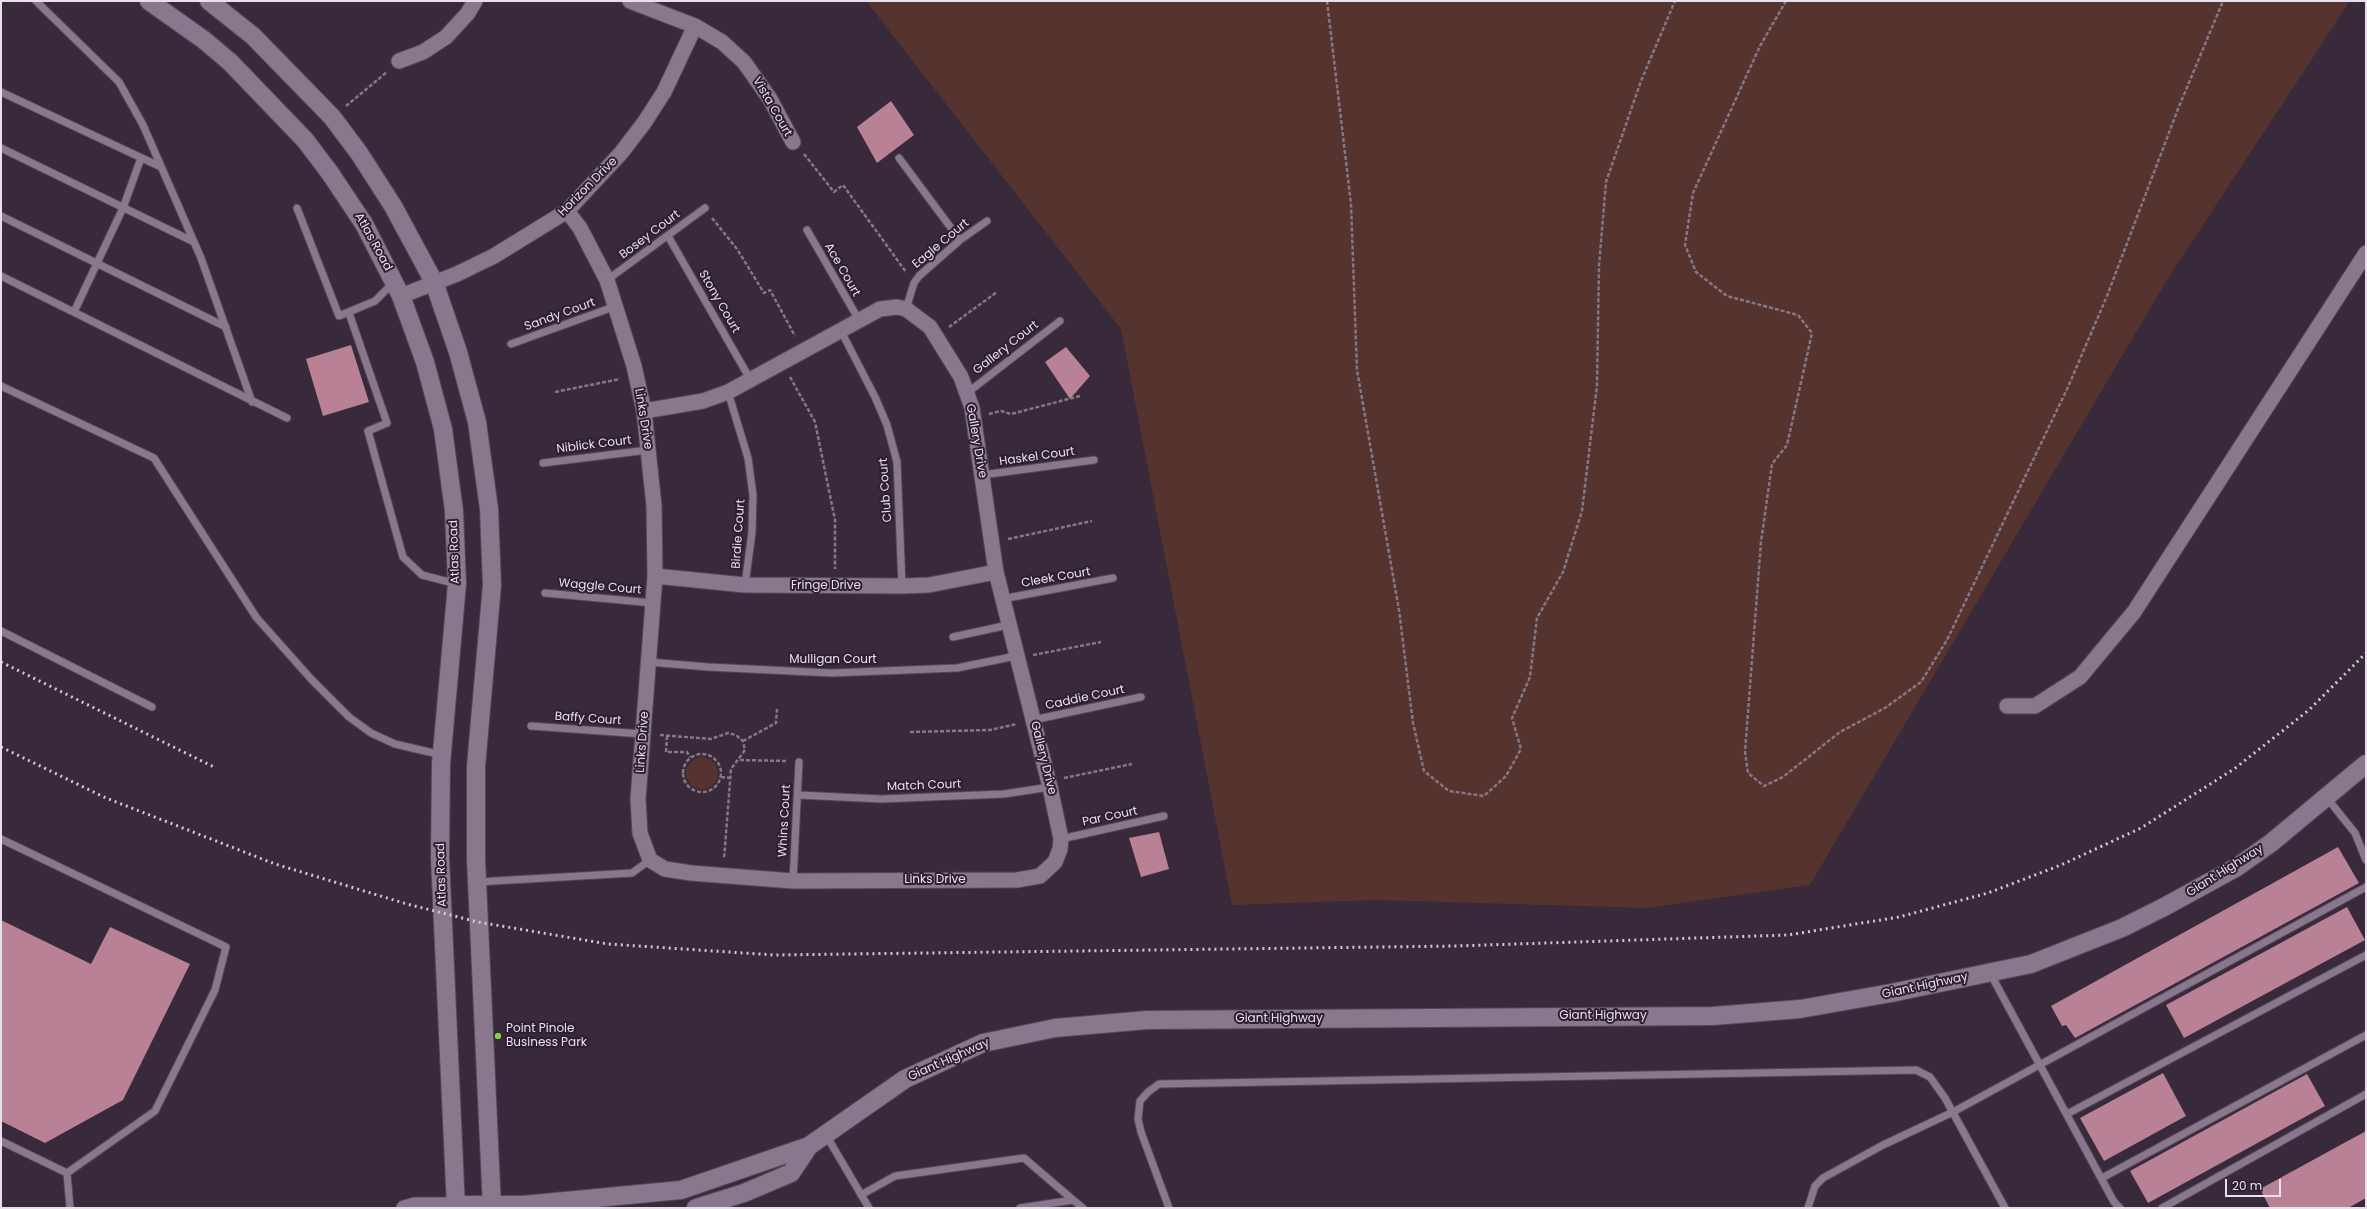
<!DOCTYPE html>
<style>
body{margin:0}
#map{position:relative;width:2367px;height:1209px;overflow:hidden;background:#38293b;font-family:Poppins,sans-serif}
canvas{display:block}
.frame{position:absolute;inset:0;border:2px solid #e9e0ec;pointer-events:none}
.scale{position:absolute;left:2225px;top:1179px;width:56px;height:18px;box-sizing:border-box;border:2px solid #e9e0ec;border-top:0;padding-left:5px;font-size:12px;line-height:14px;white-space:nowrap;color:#e9e0ec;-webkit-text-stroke:3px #2d1f31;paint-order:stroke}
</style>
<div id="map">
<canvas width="2367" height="1209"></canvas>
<div class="frame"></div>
<div class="scale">20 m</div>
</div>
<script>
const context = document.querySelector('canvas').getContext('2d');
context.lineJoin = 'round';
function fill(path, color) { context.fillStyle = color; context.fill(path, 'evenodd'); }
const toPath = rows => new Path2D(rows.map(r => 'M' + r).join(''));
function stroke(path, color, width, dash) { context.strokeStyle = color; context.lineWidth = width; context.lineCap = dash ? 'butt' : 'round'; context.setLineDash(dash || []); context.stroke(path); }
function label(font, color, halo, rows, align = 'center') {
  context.font = font + ' Poppins,sans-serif'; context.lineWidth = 4; context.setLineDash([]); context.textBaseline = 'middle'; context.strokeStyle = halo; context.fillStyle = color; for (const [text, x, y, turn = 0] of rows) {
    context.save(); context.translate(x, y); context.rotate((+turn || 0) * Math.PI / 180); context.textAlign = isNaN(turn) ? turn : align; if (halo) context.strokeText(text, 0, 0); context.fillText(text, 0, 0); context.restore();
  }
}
fill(toPath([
 [866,1,2350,1,2167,280,1810,885,1647,908,1377,900,1232,905,1121,329],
 '686 773a16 16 0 1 1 32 0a16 16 0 1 1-32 0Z'
]), '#55332e');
fill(toPath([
 [891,101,914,135,877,163,857,127],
 [351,345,369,402,323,416,306,359],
 [1066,347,1090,376,1070,399,1045,362],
 [1159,832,1169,869,1141,877,1129,838],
 [2338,847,2359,883,2075,1038,2066,1025,2062,1026,2051,1006],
 [2347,907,2365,940,2184,1038,2166,1005],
 [1,920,91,964,110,927,190,964,123,1100,45,1143,1,1121],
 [2163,1073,2186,1116,2104,1161,2080,1118],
 [2307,1074,2325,1106,2148,1203,2130,1171],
 [2366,1131,2366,1198,2348,1208,2270,1208,2260,1189]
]), '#b98196');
const service = toPath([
 [36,1,119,82,143,125,201,258,252,402],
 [1,92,161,167],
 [1,148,194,242],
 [899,158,960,240],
 [297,208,339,316,375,301,393,283],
 [1,216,226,327],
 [807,230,859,320],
 [668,236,750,379],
 [1,276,287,418],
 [607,280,705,208],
 [906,309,914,283,919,276,960,240,987,221],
 [74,312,123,208,141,158],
 [349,313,387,423,368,431,403,557,422,575,457,584],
 [841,331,875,397,887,425,897,462,902,586],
 [511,344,616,306],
 [1,386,154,458,256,617,311,679,349,717,371,733,395,744,442,755],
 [728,392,748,458,753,495,752,532,745,585],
 [967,393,1060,321],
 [543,463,648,450],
 [982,475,1094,460],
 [545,593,653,603],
 [1002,599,1113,578],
 [1,631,152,707],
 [953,637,1008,625],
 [649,662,708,667,832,673,957,668,1016,656],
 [1033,720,1141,697],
 [531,726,643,734],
 [798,795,881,799,1004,794,1050,787],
 [2327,798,2355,833,2366,860],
 [1,839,226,947,215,990,155,1111,67,1173,70,1208],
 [1061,839,1164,816],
 [793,881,799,762],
 [477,882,632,873,650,860],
 [1990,973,2114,1202,2120,1208],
 [2067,1114,2366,955],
 [826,1135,869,1208],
 [1,1141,67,1173],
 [2102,1178,2366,1035],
 [861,1195,895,1176,1024,1158,1073,1200],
 [1020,1208,1073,1200,1083,1208],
 [1169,1208,1141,1132,1138,1119,1140,1101,1148,1092,1159,1084,1916,1070,1930,1077,1945,1098,2005,1208],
 [1808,1208,1815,1186,1823,1178,1883,1145,1953,1112,2366,887],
 [2162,1208,2366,1094]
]);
const minor = toPath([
 [630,1,695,26,722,42,744,62,770,99,793,142],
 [399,61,423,52,446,37,468,13,475,1],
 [567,211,580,228,607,280,634,366,644,411,654,506,655,576,638,799,640,833,650,860,665,869,691,873,793,881,1017,880,1040,876,1055,862,1060,849,1061,839,1050,787,996,572,972,408,961,377,930,327,906,309,897,307,880,309,728,392,703,401,644,411],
 [401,296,457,274,494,256,567,211,621,153,644,123,664,92,695,26],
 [655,576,745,585,902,586,929,585,996,572],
 [2007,706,2035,706,2080,677,2134,612,2366,253],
 [404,1208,415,1205,456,1205]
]);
const tertiary = toPath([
 [149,1,204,40,230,62,305,140,330,173,364,224,401,296,425,362,443,429,454,511,457,584,441,764,440,858,456,1208],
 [209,1,253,36,332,117,359,153,393,206,434,282,458,352,477,422,489,509,492,585,476,766,476,859,492,1208],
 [456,1205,523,1205,681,1190,809,1146,905,1079,983,1043,1055,1028,1147,1020,1713,1016,1800,1009,1891,993,2031,964,2122,928,2164,907,2237,867,2271,843,2366,764],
 [696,1208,744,1193,791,1173,809,1146]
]);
stroke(service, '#544757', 9);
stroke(minor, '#544757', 17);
stroke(tertiary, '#544757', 20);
stroke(toPath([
 [1327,1,1351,204,1357,370,1399,610,1413,723,1424,771,1449,791,1484,796,1506,776,1521,749,1512,718,1530,677,1537,618,1563,572,1582,511,1597,386,1599,266,1606,182,1641,81,1675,1],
 [1786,1,1760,46,1693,193,1685,245,1696,272,1727,296,1798,315,1812,333,1787,445,1772,464,1761,542,1745,752,1748,773,1764,786,1783,777,1840,732,1885,708,1921,682,1947,640,2068,387,2107,296,2178,109,2223,1],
 [346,106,387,72],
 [804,154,834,192,843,185,906,272],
 [712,218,737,249,764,293,770,290,795,336],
 [949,327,997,292],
 [790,377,815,422,835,520,835,569],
 [555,392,620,379],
 [989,414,1001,411,1011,414,1080,396],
 [1008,539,1092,521],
 [1033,655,1101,642],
 [910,732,990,730,1017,724],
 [660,735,711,739,728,733,736,735,743,741,745,750,731,769,724,859],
 [667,736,666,752,687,752,690,757],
 [743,741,776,723,777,709],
 '683 773a19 19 0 1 1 38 0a19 19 0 1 1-38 0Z',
 [740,760,787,761],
 [721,777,731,778],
 [1064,778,1132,764]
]), '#847887', 2.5, [4, 2]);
stroke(service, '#89788d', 7);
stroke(minor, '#89788d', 15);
stroke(tertiary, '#89788d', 18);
stroke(toPath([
 [1,662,214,767],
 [1,747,106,798,275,864,407,904,478,922,608,944,774,955,1456,946,1788,935,1899,917,1988,893,2061,865,2141,828,2234,769,2309,710,2366,653]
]), '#d2c8d5', 3, [2, 4]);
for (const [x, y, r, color] of [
 [498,1036,4,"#86cf4b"]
]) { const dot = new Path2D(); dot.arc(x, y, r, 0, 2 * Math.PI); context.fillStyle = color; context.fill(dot); stroke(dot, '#2d1f31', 1.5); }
label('12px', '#e9e0ec', '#2d1f31', [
 ["Vista Court",772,107,60],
 ["Horizon Drive",588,187,-45],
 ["Bosey Court",650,235,-37],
 ["Atlas Road",373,242,61],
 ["Eagle Court",941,244,-40],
 ["Ace Court",842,270,60],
 ["Stony Court",719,302,60],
 ["Sandy Court",560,315,-20],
 ["Gallery Court",1006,348,-38],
 ["Links Drive",643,419,81],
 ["Gallery Drive",976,441,80],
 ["Niblick Court",594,445,-7],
 ["Haskel Court",1037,457,-8],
 ["Club Court",886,490,-94],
 ["Birdie Court",739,534,-86],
 ["Atlas Road",455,552,-92],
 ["Cleek Court",1056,578,-10],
 ["Fringe Drive",826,586],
 ["Waggle Court",600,587,5],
 ["Mulligan Court",833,660],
 ["Caddie Court",1085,698,-12],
 ["Baffy Court",588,719,4],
 ["Links Drive",643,742,-86],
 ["Gallery Drive",1043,758,76],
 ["Match Court",924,786,-2],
 ["Par Court",1110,817,-12],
 ["Whins Court",785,821,-87],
 ["Giant Highway",2225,871,-32],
 ["Atlas Road",442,875,-92],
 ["Links Drive",935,880],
 ["Giant Highway",1925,986,-12],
 ["Giant Highway",1603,1016],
 ["Giant Highway",1279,1019],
 ["Giant Highway",949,1060,-24]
]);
label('12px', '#e9e0ec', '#2d1f31', [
 ["Point Pinole",506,1029],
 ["Business Park",506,1043]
], 'left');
</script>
